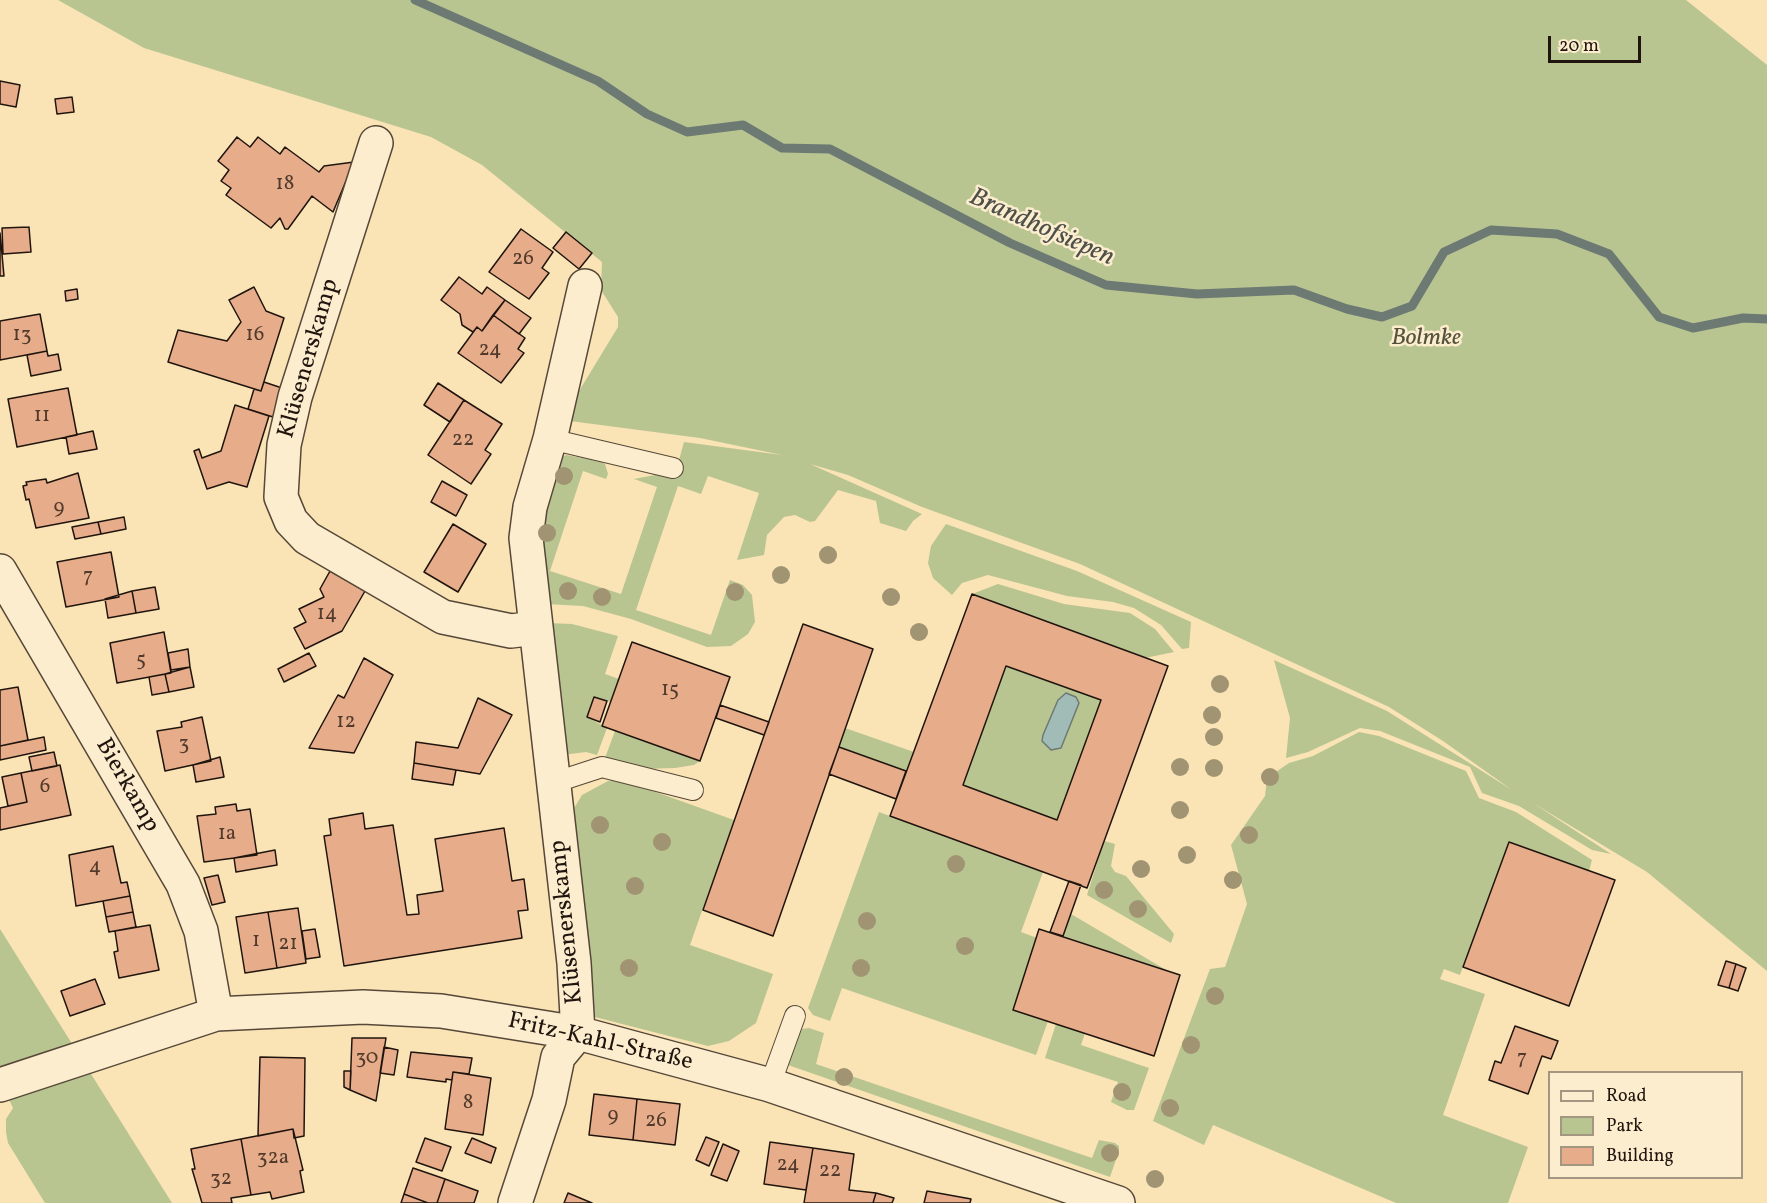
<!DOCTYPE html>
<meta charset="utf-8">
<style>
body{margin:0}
#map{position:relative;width:1767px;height:1203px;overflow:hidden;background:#fae3b5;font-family:Vollkorn,serif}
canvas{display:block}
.legend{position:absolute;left:1548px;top:1071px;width:195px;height:108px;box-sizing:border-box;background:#fcedcf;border:2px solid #a49782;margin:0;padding:8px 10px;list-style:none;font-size:18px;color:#20150e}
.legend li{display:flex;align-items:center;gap:12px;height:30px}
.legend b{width:30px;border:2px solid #a49782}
.scale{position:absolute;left:1548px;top:36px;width:93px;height:27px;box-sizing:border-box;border:3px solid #20150e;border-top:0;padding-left:8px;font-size:18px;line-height:21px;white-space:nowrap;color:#20150e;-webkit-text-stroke:4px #fcedcf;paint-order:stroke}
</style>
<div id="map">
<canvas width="1767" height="1203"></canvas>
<ul class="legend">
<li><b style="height:8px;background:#fcedcf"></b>Road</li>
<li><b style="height:16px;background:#b9c591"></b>Park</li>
<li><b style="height:16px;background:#e7ad8a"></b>Building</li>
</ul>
<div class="scale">20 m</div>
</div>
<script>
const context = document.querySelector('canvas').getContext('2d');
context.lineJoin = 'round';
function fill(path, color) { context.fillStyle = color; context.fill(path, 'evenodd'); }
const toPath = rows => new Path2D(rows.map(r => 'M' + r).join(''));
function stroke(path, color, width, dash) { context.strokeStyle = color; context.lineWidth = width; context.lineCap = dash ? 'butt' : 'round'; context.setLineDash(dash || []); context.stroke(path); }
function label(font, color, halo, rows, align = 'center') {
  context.font = font + ' Vollkorn,serif'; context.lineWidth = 5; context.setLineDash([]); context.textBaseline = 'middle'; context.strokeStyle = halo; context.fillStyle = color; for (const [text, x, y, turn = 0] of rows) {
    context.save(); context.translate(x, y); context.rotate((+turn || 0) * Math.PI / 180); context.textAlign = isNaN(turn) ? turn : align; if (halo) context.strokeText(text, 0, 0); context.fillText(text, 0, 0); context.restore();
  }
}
fill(toPath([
 [58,0,1686,0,1767,65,1767,971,1647,872,1533,803,1611,854,1592,850,1519,806,1482,793,1470,767,1380,731,1360,728,1308,752,1286,758,1290,718,1274,660,1387,711,1512,790,1443,741,1389,707,1080,564,922,507,848,475,810,464,922,514,913,521,906,531,880,523,876,501,838,490,815,521,810,522,795,515,784,517,767,535,764,555,737,560,759,493,708,476,701,494,678,486,636,610,711,635,730,580,743,585,752,595,755,622,748,634,731,646,707,647,631,619,583,606,545,604,539,533,558,459,566,455,600,461,605,464,608,474,606,479,583,471,550,571,621,594,657,487,634,479,676,471,684,442,782,455,700,438,570,421,576,396,618,327,618,317,601,290,602,262,482,165,431,137,144,48],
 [946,524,1077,571,1191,622,1189,648,1182,649,1161,625,1134,608,1113,602,1067,596,988,575,962,583,952,595,933,578,928,563,931,546],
 [998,584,1064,604,1130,613,1155,629,1174,652,1145,658,972,594],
 [547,623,572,624,618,636,605,674,619,679,611,702,594,697,587,717,607,728,597,755,586,752,562,755],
 [1006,666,1101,700,1057,820,963,785],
 [845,728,914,752,906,771,839,747],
 [615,731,700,761,694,765,675,768,642,769,605,758],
 [1359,732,1379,736,1466,771,1479,798,1516,812,1592,860,1589,871,1509,842,1460,975,1444,969,1440,979,1485,994,1443,1115,1528,1147,1508,1203,1396,1203,1213,1125,1204,1145,1153,1121,1210,969,1225,967,1247,904,1231,845,1265,796,1267,778,1289,763,1313,756],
 [608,781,625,781,734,820,690,945,773,974,756,1023,729,1041,708,1046,591,1016,569,827,573,810,582,795],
 [879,812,1043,872,1021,932,1037,938,1048,1021,1036,1055,842,988,830,1021,813,1015,808,1008],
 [1104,841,1115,844,1111,866,1115,872,1126,876,1174,934,1171,943,1087,895],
 [1071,914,1168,971,1063,936],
 [0,929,172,1203,45,1203,8,1143,6,1132,6,1119,13,1108,0,1081],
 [1056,1024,1085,1033,1081,1045,1149,1068,1134,1110,1127,1110,1111,1102,1118,1082,1045,1058],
 [809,1028,824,1033,816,1064,1092,1158,1099,1140,1115,1143,1119,1146,1119,1151,1110,1177,788,1065,802,1029]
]), '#b9c591');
const water = toPath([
 [1066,693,1076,697,1079,703,1061,748,1051,750,1042,741,1043,735,1058,700,1066,693]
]);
fill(water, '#a1bcb7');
stroke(water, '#6d7973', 1.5);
stroke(toPath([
 [415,0,598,81,647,114,687,132,743,125,782,148,830,149,1010,243,1106,285,1197,294,1294,290,1347,309,1382,317,1412,306,1444,252,1491,230,1557,234,1609,254,1659,317,1693,328,1743,318,1767,319]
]), '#6d7973', 9);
const building = toPath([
 [0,81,20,85,16,107,0,104,0,81],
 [72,97,74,112,57,114,55,99,72,97],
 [237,137,250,147,258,137,280,154,285,147,319,172,324,166,354,162,333,212,312,196,288,229,285,229,280,218,271,228,226,195,231,188,221,181,229,170,218,161,237,137],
 [29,227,31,252,3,254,2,228,29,227],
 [521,229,553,252,542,268,549,273,529,299,489,272,521,229],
 [566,232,592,253,579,269,553,248,566,232],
 [0,233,4,276,0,276,0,233],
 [459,277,482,294,487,287,505,300,482,331,477,327,473,332,462,325,460,314,441,300,459,277],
 [254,287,266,311,284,318,261,391,168,362,178,330,227,341,241,322,229,300,254,287],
 [77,289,78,299,66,301,65,291,77,289],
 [505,300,531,318,519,334,493,315,505,300],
 [40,314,47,351,0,360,0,321,40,314],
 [493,315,525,338,518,349,524,353,501,383,458,353,477,327,482,331,493,315],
 [47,351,48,356,58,354,61,370,31,376,27,355,47,351],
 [264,382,282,388,273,417,248,409,254,389,261,391,264,382],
 [438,383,464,400,450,422,424,405,438,383],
 [68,388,77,435,17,447,8,399,68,388],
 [464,400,502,424,485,450,491,454,471,484,428,455,464,400],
 [235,405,269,416,247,487,229,482,207,489,194,451,199,449,202,458,221,451,235,405],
 [93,431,97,449,69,454,66,437,93,431],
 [78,473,89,518,36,528,29,499,26,500,23,486,27,485,26,482,46,479,47,483,78,473],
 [442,481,467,495,456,516,431,502,442,481],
 [124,517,126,529,101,534,98,522,124,517],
 [98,522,101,534,75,539,72,527,98,522],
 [453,524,486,544,458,592,424,572,453,524],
 [111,552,119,597,66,607,57,562,111,552],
 [330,571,365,591,342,631,305,649,294,628,306,622,299,609,324,597,320,589,330,571],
 [155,587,159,609,136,613,132,591,155,587],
 [132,591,136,613,108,618,105,599,132,591],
 [972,594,1168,666,1087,888,890,816,972,594],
 [1006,666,1101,700,1057,820,963,785,1006,666],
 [803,624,873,649,773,936,703,910,803,624],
 [164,632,171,673,117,683,110,643,164,632],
 [632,642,730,677,700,761,602,726,632,642],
 [188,649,190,667,171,670,168,653,188,649],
 [309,653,316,666,284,682,278,669,309,653],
 [364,658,393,675,354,753,309,748,338,695,344,698,364,658],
 [190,667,194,687,169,692,165,674,190,667],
 [165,674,169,692,152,695,149,677,165,674],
 [18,687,28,740,0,746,0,690,18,687],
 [594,697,607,701,600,722,587,717,594,697],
 [478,698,512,715,480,774,414,763,416,742,458,748,478,698],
 [720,705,769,722,764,735,716,718,720,705],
 [202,717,211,761,165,771,157,731,182,727,181,722,202,717],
 [44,737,46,750,0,760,0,746,44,737],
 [839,747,906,771,896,799,829,774,839,747],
 [54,752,57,766,32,771,29,757,54,752],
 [220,757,224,777,196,782,193,765,220,757],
 [414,763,456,770,453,785,412,779,414,763],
 [60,765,71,815,0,830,0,808,27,802,21,773,60,765],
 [21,773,27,802,8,806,2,777,21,773],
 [236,804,237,811,250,809,257,855,204,862,197,816,216,814,215,807,236,804],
 [363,813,365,829,393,825,407,915,419,914,417,895,443,891,435,839,504,828,512,881,524,879,528,910,518,911,522,938,344,966,324,836,331,835,329,819,363,813],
 [1509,842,1615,880,1569,1006,1463,967,1509,842],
 [113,846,121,883,127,882,130,896,76,906,69,855,113,846],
 [275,850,277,865,236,872,234,858,275,850],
 [218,875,225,902,212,905,204,878,218,875],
 [1069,881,1081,885,1063,936,1050,932,1069,881],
 [130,896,133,912,106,917,103,901,130,896],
 [298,908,306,963,277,968,268,912,298,908],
 [133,912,136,927,109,932,106,917,133,912],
 [268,912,277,968,245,973,236,917,268,912],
 [150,925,159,970,119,978,114,952,118,951,115,931,150,925],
 [315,929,320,957,306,959,302,931,315,929],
 [1039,929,1180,975,1154,1056,1013,1010,1039,929],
 [1726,961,1736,964,1729,988,1718,985,1726,961],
 [1736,964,1746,968,1738,991,1729,988,1736,964],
 [95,979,105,1004,70,1016,61,991,95,979],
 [1515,1026,1558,1041,1551,1059,1542,1056,1528,1094,1489,1080,1495,1061,1501,1063,1515,1026],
 [352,1038,386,1038,376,1101,350,1090,352,1038],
 [384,1047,398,1050,394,1075,380,1073,384,1047],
 [411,1052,472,1058,469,1074,453,1072,452,1080,446,1079,446,1082,407,1077,411,1052],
 [260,1057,305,1058,304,1136,294,1138,293,1129,258,1136,260,1057],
 [344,1071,351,1071,350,1090,344,1087,344,1071],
 [453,1072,491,1078,483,1135,445,1129,453,1072],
 [594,1094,637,1099,633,1140,589,1135,594,1094],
 [637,1099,680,1104,675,1145,633,1140,637,1099],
 [293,1129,303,1170,300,1171,304,1192,272,1199,270,1192,251,1195,241,1139,293,1129],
 [706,1137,719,1142,709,1166,696,1160,706,1137],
 [425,1138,451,1147,442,1171,416,1162,425,1138],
 [472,1138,496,1148,491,1163,465,1153,472,1138],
 [241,1139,251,1195,231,1198,232,1203,202,1203,192,1169,195,1169,191,1149,241,1139],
 [770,1142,813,1148,806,1190,764,1184,770,1142],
 [723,1144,739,1151,727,1181,711,1175,723,1144],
 [813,1148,854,1154,849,1190,876,1193,873,1203,804,1203,813,1148],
 [413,1168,445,1179,437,1203,428,1203,404,1194,413,1168],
 [445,1179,478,1191,474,1203,437,1203,445,1179],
 [927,1191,971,1199,970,1203,924,1203,927,1191],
 [568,1193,592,1203,564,1203,568,1193],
 [876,1193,894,1198,892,1203,873,1203,876,1193],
 [404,1194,428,1203,401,1203,404,1194]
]);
fill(building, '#e7ad8a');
stroke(building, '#20150e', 1.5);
const lane = toPath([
 [550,439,673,468],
 [553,783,602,767,693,790],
 [770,1085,795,1016]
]);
const street = toPath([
 [376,143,295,397,284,445,281,497,291,521,307,538,443,617,511,631,536,628],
 [0,571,183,884,201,931,216,1014],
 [0,1085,216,1014,363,1007,441,1011,578,1033,770,1085,1118,1203],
 [515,1203,549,1100,558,1057,578,1033,574,963,526,538,530,507,550,439,585,286]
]);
stroke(lane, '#564838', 22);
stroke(street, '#564838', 36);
stroke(lane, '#fcedcf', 20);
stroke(street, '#fcedcf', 33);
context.fillStyle = '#a09472';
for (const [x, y] of [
 [564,476],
 [547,533],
 [828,555],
 [781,575],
 [568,591],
 [735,592],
 [602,597],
 [891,597],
 [919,632],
 [1220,684],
 [1212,715],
 [1214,737],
 [1180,767],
 [1214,768],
 [1270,777],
 [1180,810],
 [600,825],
 [1249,835],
 [662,842],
 [1187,855],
 [956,864],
 [1141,869],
 [1233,880],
 [635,886],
 [1104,890],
 [1138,909],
 [867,921],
 [965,946],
 [629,968],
 [861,968],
 [1215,996],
 [1191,1045],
 [844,1077],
 [1122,1092],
 [1170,1108],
 [1110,1153],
 [1155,1179]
]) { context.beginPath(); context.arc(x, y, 9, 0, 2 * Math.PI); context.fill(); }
label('21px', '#523b2d', null, [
 ["18",285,185],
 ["26",523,260],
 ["13",22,336],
 ["16",255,336],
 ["24",490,351],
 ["11",42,417],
 ["22",463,441],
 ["9",59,509],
 ["7",88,578],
 ["14",327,615],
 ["5",141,661],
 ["15",670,691],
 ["12",346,723],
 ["3",184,745],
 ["6",45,788],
 ["1a",227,835],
 ["4",95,868],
 ["1",256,942],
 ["21",288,945],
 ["30",367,1059],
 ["7",1522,1060],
 ["8",468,1104],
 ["9",613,1117],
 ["26",656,1122],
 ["32a",273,1159],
 ["24",788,1166],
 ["22",830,1172],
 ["32",221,1180]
]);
label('italic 24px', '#56533c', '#fcedcf', [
 ["Bolmke",1426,340]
]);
label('24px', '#20150e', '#fcedcf', [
 ["Klüsenerskamp",310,359,-74],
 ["Bierkamp",126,786,60],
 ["Klüsenerskamp",568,922,-96],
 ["Fritz-Kahl-Straße",600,1043,13]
]);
label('italic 26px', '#4d4f49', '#fcedcf', [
 ["Brandhofsiepen",1041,229,24]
]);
</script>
